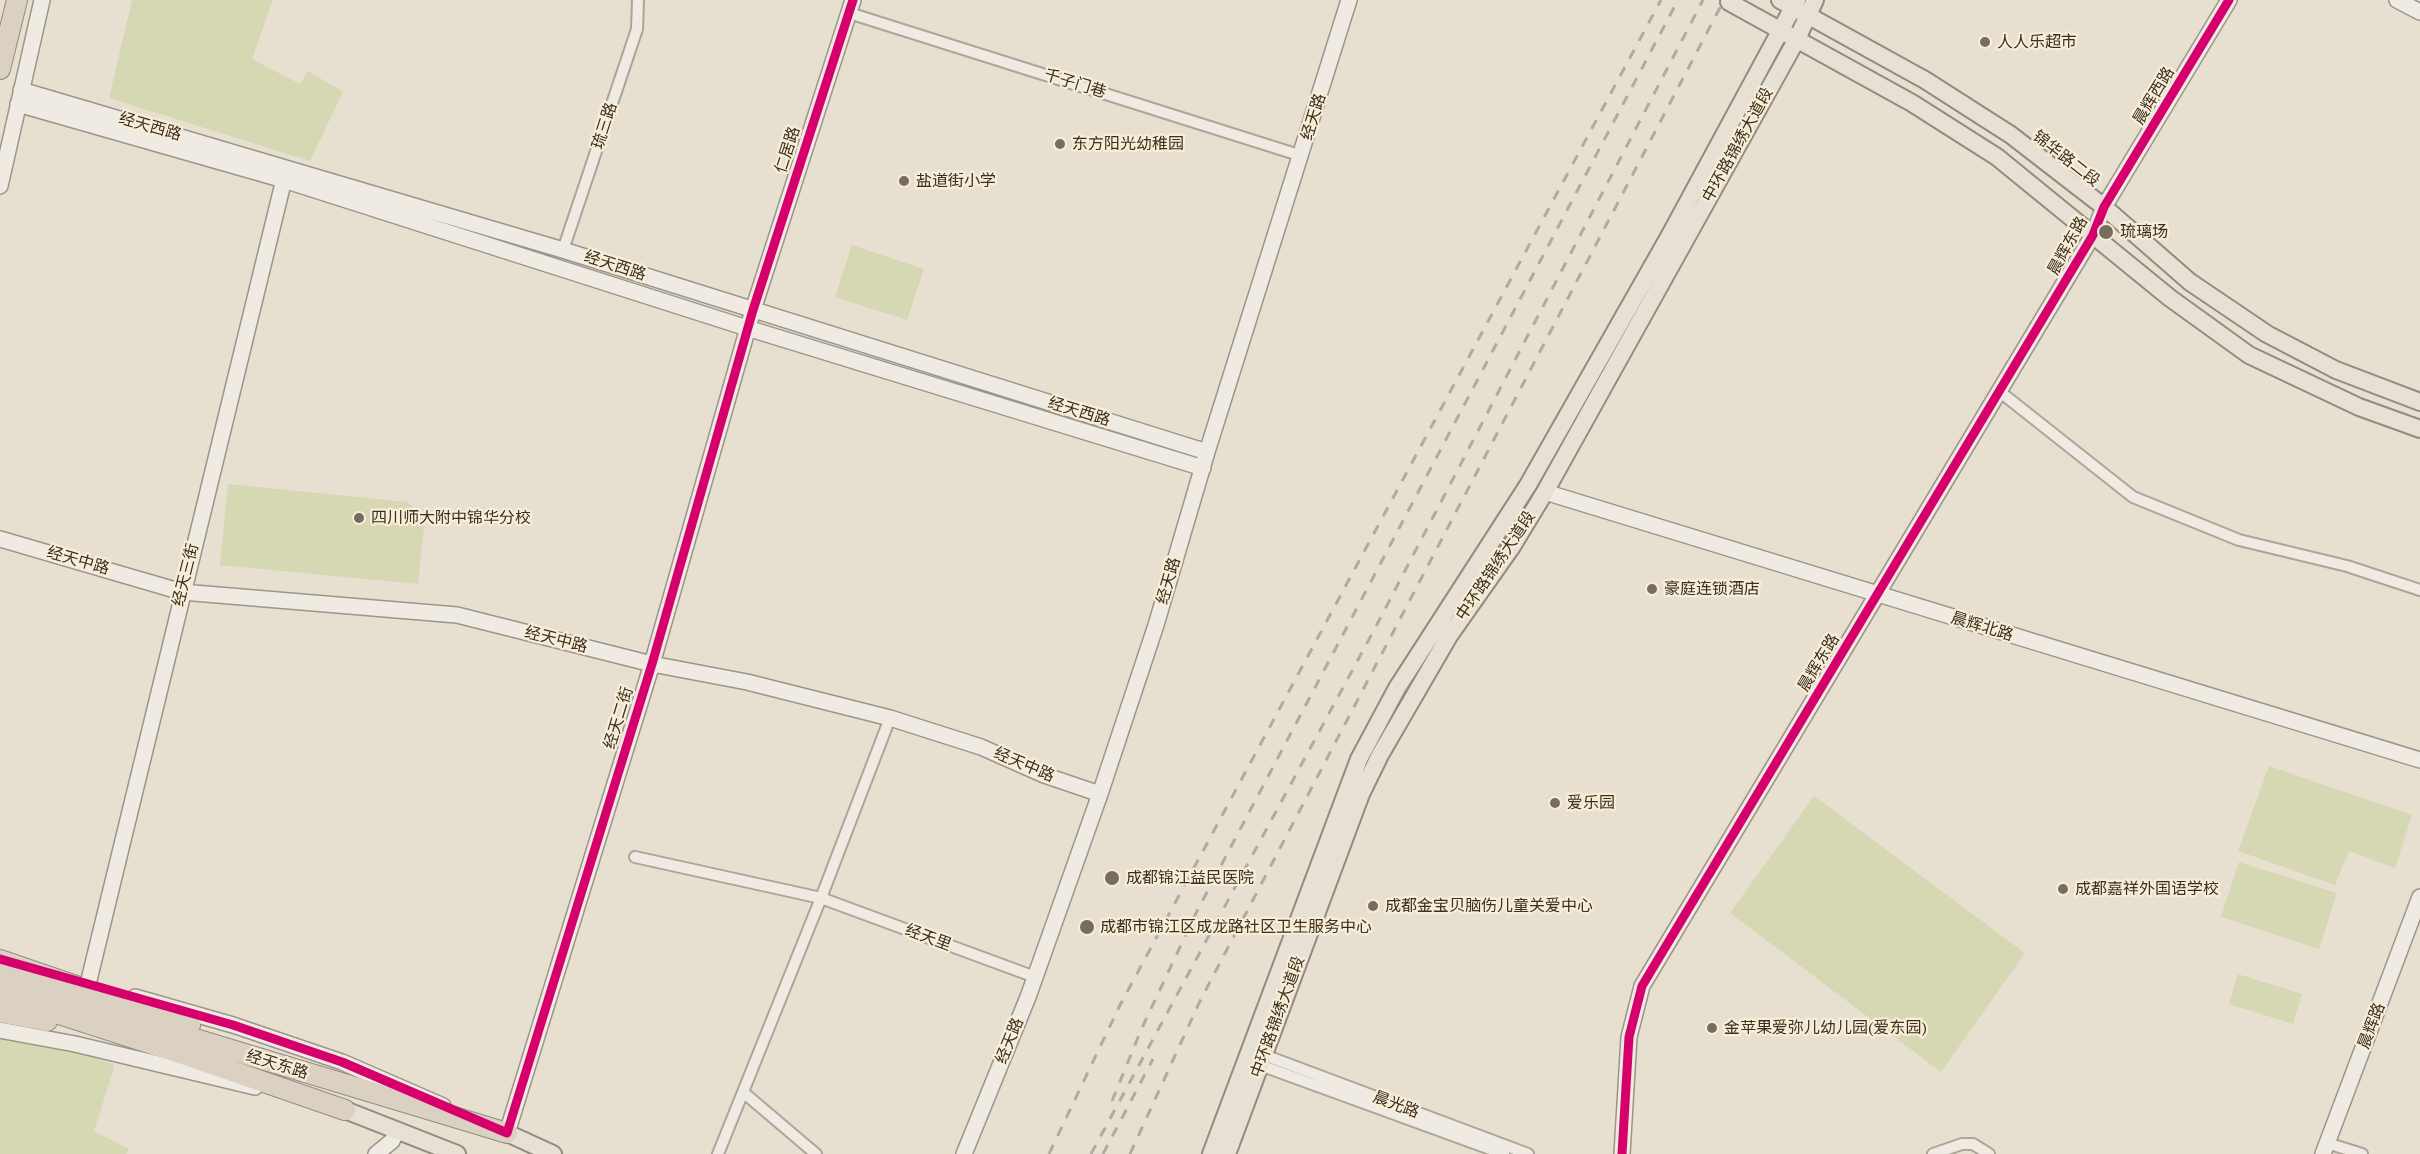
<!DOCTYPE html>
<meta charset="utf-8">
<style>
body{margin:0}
canvas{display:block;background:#e7e0d1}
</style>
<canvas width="2420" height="1154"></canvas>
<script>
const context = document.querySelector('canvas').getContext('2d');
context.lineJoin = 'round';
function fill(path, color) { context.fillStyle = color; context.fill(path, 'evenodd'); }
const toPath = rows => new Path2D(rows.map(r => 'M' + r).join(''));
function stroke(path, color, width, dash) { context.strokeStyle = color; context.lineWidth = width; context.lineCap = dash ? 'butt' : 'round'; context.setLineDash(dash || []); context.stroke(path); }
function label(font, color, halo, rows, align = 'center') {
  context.font = font + ' "PT Serif","Noto Sans SC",serif'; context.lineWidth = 4.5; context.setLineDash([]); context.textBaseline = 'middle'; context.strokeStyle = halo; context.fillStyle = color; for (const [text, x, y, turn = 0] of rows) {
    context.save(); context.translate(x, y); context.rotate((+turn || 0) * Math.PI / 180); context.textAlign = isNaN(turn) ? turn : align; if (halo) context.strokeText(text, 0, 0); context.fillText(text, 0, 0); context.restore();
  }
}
fill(toPath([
 [132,0,273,0,252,59,300,84,308,71,343,92,310,161,109,98],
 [852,245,924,269,907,320,835,297],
 [228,484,407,502,425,518,418,584,220,565],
 [2269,766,2412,815,2395,868,2349,851,2335,885,2238,851],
 [1814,796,2025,953,1941,1072,1730,913],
 [2239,862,2337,893,2319,949,2221,917],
 [2238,974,2302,994,2293,1024,2229,1004],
 [0,1024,115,1065,94,1131,129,1149,126,1154,0,1154]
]), '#d6d7b3');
const street = toPath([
 [849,13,1302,156],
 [563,250,637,29,638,0],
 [1999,391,2133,497,2239,540,2347,566,2420,590],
 [635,857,821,898,1035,977],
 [1264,1055,1528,1154],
 [1260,1065,1504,1154],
 [743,1092,816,1154],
 [2327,1143,2362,1154],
 [718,1154,821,898,890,718],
 [1933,1154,1962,1144,1973,1144,1989,1154]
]);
const secondary = toPath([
 [2397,0,2420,12],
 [21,90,563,250,1207,452],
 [18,104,284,180,747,328,1203,468],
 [0,186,42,0],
 [1545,492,2420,760],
 [0,539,182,592,457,615,652,664,747,682,890,718,981,747,1044,775,1100,794],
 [88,984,286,171],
 [135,997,233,1025,342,1062,443,1106],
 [0,1030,75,1044,255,1087],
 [498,1129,507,1133,652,664,753,310,853,0],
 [376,1154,392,1141,397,1131],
 [964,1154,1028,997,1100,794,1156,625,1207,452,1349,0],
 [1622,1154,1629,1037,1642,986,2093,235,2104,207,2229,0],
 [2323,1154,2420,897]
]);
const primary = toPath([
 [1780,0,1925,80,2011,135,2104,207,2190,282,2267,334,2336,370,2420,402],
 [1729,2,1912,103,1997,157,2170,298,2249,355,2359,407,2420,429],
 [345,1110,457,1154],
 [507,1133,553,1154],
 [1211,1154,1359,759,1397,688,1528,485,1670,235,1797,0],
 [1227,1154,1361,794,1380,755,1449,636,1511,548,1545,492,1797,39,1815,0]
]);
const highway = toPath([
 [0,69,17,0],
 [0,960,190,1025],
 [0,980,507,1133],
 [0,995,180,1053,345,1110],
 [0,1012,47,1021]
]);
stroke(street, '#ada599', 14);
stroke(secondary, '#9c958a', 18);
stroke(primary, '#928b80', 20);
stroke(highway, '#928b80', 22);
stroke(street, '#efebe3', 10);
stroke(secondary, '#efebe3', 15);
stroke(primary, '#e6e1d4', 16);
stroke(highway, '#dad1c2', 20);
stroke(toPath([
 [1112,1101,1141,1030,1197,911,1678,0],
 [1049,1154,1119,1007,1661,0],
 [1091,1154,1373,632,1703,0],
 [1103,1154,1153,1059],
 [1130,1154,1200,1001,1724,0]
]), '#afaaa2', 3, [10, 10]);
stroke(toPath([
 [0,959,233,1025,342,1062,507,1133,652,664,753,310,853,0],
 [1622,1154,1629,1037,1642,986,2093,235,2104,207,2229,0]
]), '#d6006c', 9);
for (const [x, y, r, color] of [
 [1985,42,6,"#786c5e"],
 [1060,144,6,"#786c5e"],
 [904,181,6,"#786c5e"],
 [2106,232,8,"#786c5e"],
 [359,518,6,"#786c5e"],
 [1652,589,6,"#786c5e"],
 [1555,803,6,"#786c5e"],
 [1112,878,8,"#786c5e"],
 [2063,889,6,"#786c5e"],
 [1373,906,6,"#786c5e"],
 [1087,927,8,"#786c5e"],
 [1712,1028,6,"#786c5e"]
]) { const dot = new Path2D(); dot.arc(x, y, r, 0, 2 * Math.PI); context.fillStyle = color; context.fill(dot); stroke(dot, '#f7eed8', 2); }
label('16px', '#3d2e20', '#f7eed8', [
 ["人人乐超市",1997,42],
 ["东方阳光幼稚园",1072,144],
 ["盐道街小学",916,181],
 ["琉璃场",2120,232],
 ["四川师大附中锦华分校",371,518],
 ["豪庭连锁酒店",1664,589],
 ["爱乐园",1567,803],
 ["成都锦江益民医院",1126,878],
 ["成都嘉祥外国语学校",2075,889],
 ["成都金宝贝脑伤儿童关爱中心",1385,906],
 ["成都市锦江区成龙路社区卫生服务中心",1100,927],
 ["金苹果爱弥儿幼儿园(爱东园)",1724,1028]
], 'left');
label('16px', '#3d2e20', '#f7eed8', [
 ["千子门巷",1075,84,17],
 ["晨辉西路",2154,96,-59],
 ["经天路",1314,117,-73],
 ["琉三路",605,126,-72],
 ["经天西路",150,127,16],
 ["中环路锦绣大道段",1738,145,-61],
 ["仁居路",788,150,-72],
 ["锦华路二段",2066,159,38],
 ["晨辉东路",2068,246,-61],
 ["经天西路",615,266,18],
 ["经天西路",1079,412,17],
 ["经天中路",78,561,16],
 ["中环路锦绣大道段",1496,566,-56],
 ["经天三街",186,575,-76],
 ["经天路",1169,581,-74],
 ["晨辉北路",1982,627,17],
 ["经天中路",556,640,14],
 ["晨辉东路",1819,663,-59],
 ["经天二街",619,718,-73],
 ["经天中路",1024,765,23],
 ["经天里",928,938,20],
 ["中环路锦绣大道段",1278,1017,-70],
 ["晨辉路",2372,1026,-69],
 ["经天路",1010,1041,-68],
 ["经天东路",277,1065,17],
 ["晨光路",1396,1105,21]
]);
</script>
